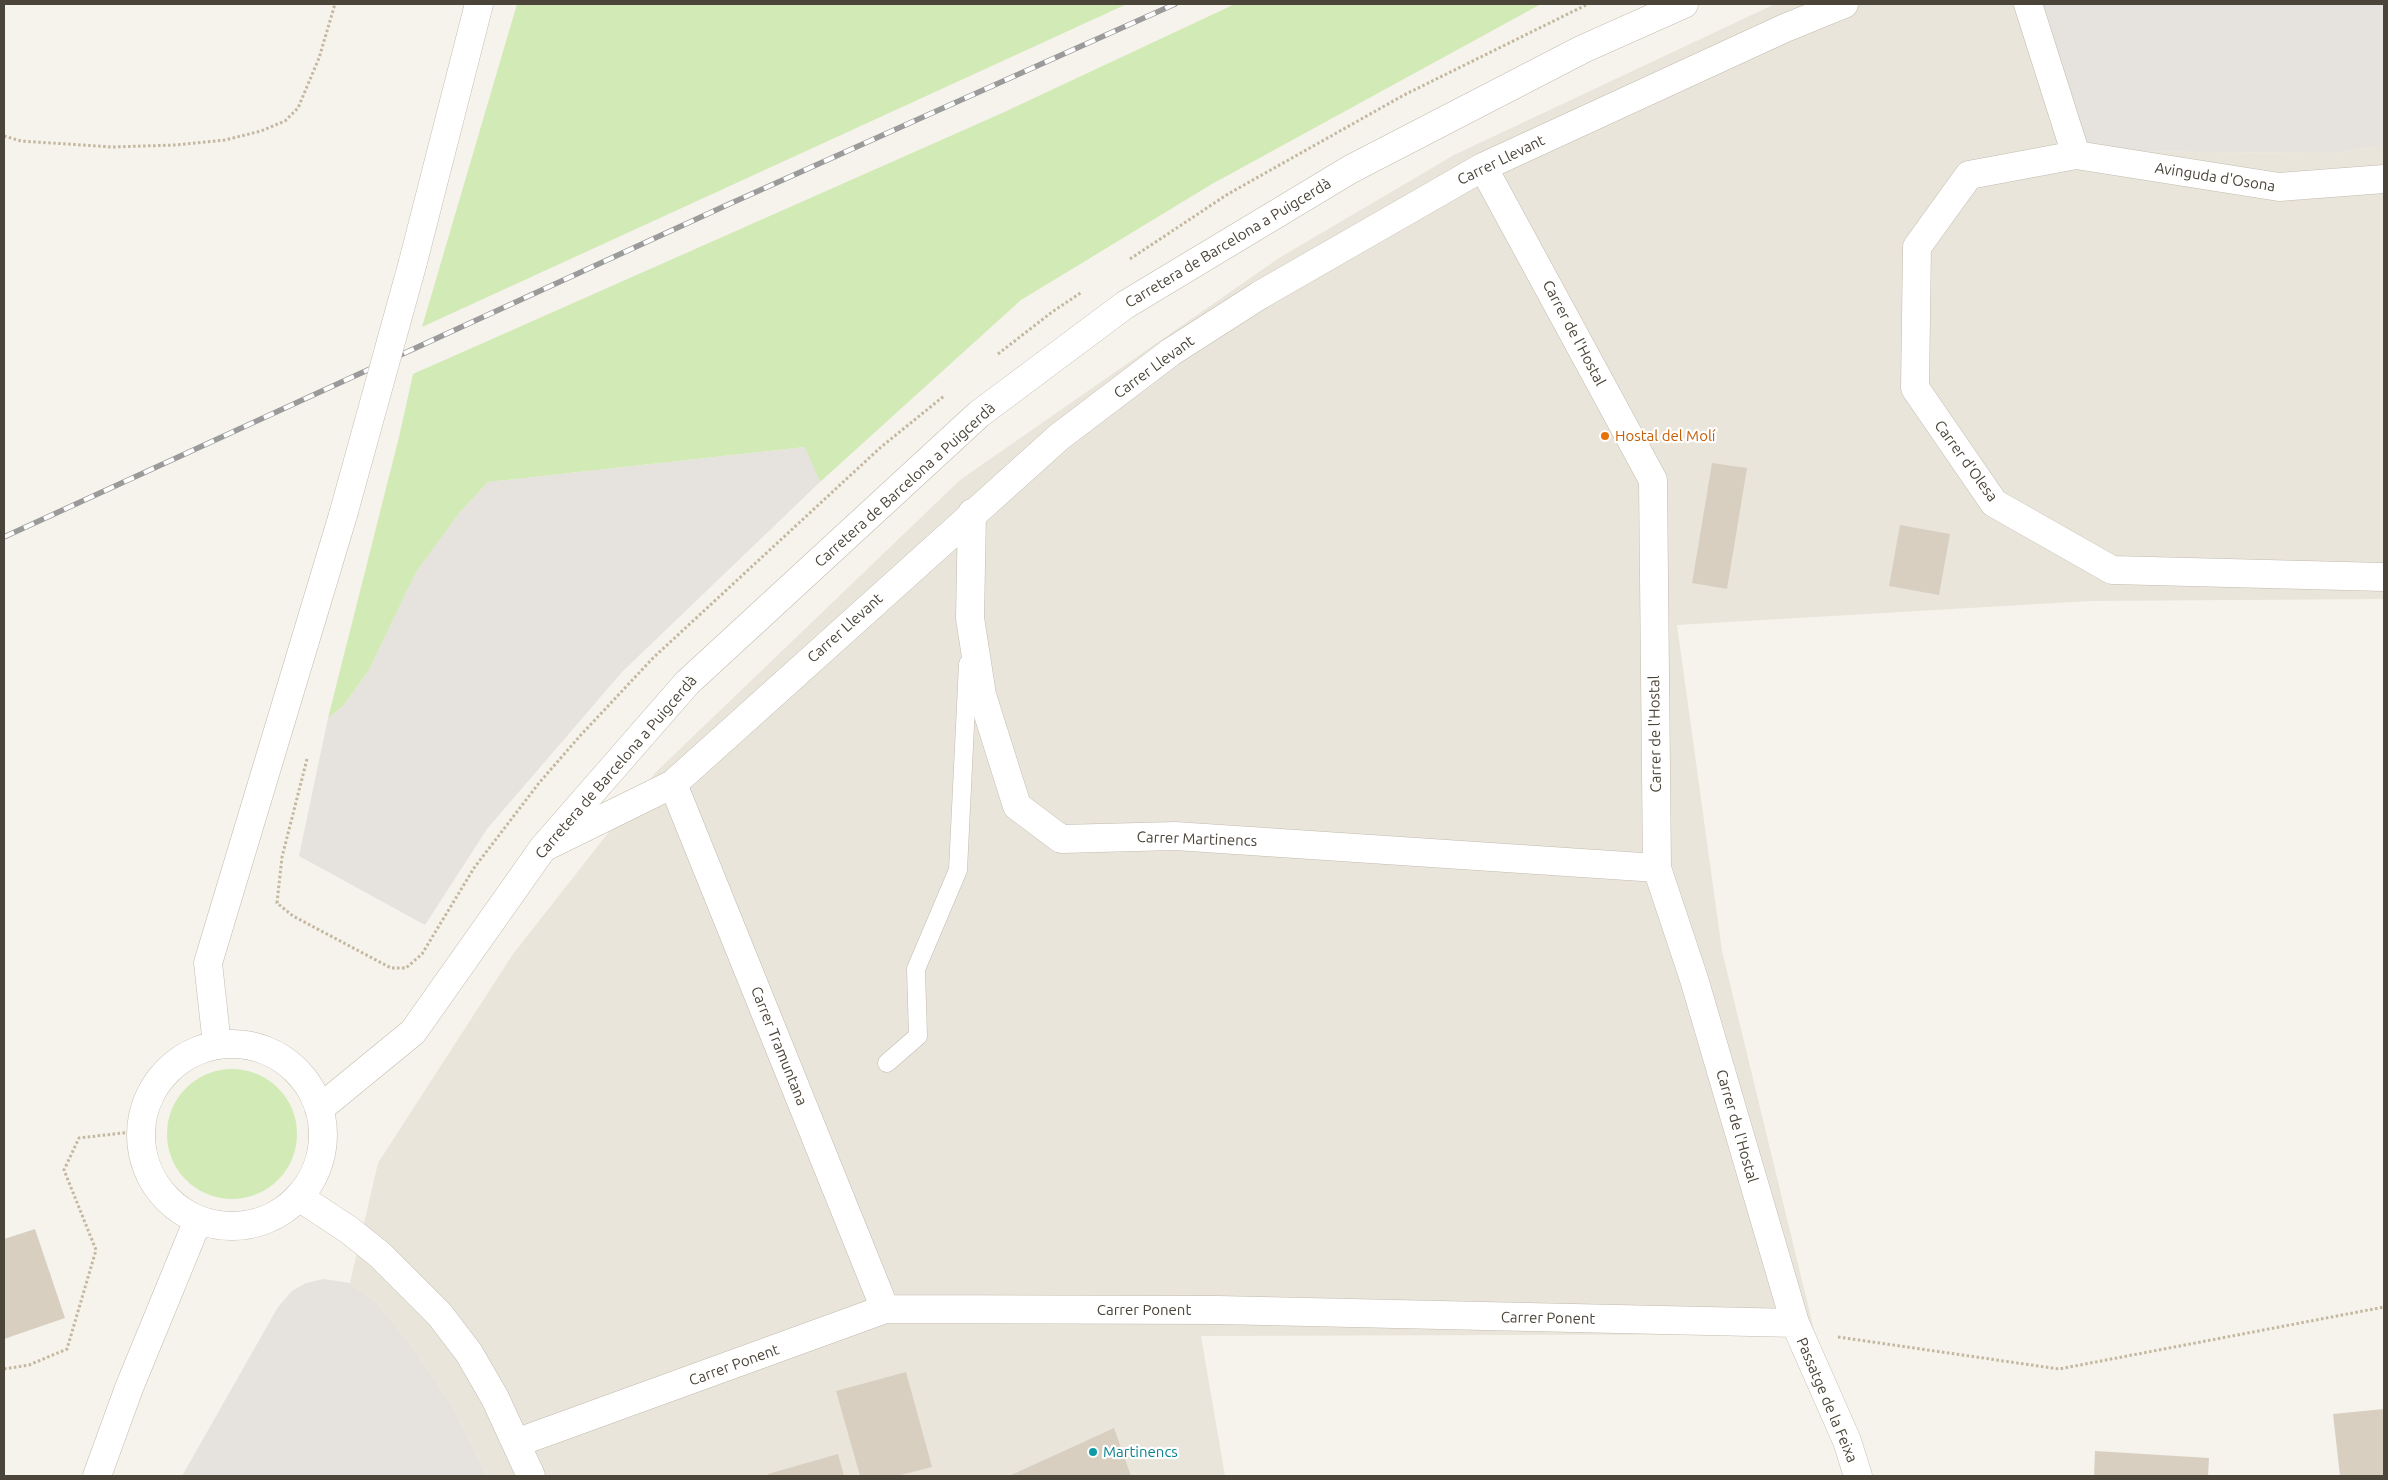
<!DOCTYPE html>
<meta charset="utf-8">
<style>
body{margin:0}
#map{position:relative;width:2388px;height:1480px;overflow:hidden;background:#f6f3ec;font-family:Ubuntu,sans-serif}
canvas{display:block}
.frame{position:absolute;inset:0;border:5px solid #4b4439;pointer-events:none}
</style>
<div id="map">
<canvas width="2388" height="1480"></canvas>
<div class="frame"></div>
</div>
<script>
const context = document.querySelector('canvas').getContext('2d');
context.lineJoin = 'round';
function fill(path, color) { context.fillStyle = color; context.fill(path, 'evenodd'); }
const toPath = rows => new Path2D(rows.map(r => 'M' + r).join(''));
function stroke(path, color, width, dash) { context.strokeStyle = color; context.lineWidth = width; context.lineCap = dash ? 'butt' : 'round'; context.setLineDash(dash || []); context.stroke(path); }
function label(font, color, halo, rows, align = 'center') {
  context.font = font + ' Ubuntu,sans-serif'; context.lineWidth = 4.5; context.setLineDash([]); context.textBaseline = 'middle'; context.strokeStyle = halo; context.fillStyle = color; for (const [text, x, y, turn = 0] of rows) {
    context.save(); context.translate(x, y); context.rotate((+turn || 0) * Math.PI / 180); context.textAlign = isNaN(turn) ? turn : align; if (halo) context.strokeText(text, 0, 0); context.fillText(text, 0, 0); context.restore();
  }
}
fill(toPath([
 [1775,4,2024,4,2083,151,2334,153,2384,145,2384,599,2090,601,1677,625,1722,951,1815,1334,1201,1336,1225,1476,487,1476,451,1404,404,1336,376,1303,350,1283,378,1163,513,954,656,772,960,480,1279,258,1454,155]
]), '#eae5da');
fill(toPath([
 [2024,4,2384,4,2384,145,2334,153,2083,151],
 [806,447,820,482,622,672,487,829,425,925,299,856,328,718,343,706,369,670,416,572,460,512,488,482],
 [324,1279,350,1283,376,1303,404,1336,451,1404,487,1476,182,1476,278,1307,292,1291,306,1283]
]), '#e6e2dd');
fill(toPath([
 [517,4,1127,4,422,327],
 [1235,4,1541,4,1212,184,1021,300,820,482,805,447,488,482,460,512,416,572,369,670,343,706,328,718,399,437,413,374,1000,114],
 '167 1134a65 65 0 1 1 130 0a65 65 0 1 1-130 0Z'
]), '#d2eab5');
fill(toPath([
 [1712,463,1747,468,1727,589,1692,583],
 [1900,525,1950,534,1939,595,1889,586],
 [35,1229,65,1318,4,1339,4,1239],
 [906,1372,932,1467,897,1476,860,1476,836,1391],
 [2384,1409,2384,1476,2340,1476,2333,1414],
 [1114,1428,1131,1476,1009,1476],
 [2095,1451,2209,1458,2208,1476,2094,1476],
 [838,1454,844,1476,769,1476,768,1474]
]), '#d8cfc1');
const service = toPath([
 [887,1063,918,1036,916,969,958,870,968,664]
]);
const minor = toPath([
 [2028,4,2076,155],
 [1483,167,1653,480,1657,868,1694,979,1795,1323,1847,1441,1858,1476],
 [2384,179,2279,187,2076,155,1969,175,1917,247,1915,388,1994,503,2112,570,2384,577],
 [972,513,970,618,982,695,1017,806,1061,839,1175,836,1657,868],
 [673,784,885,1309],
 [543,848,673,784,1059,437,1171,352,1260,295,1483,167,1785,28,1844,4],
 [299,1197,349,1230,379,1254,440,1315,469,1353,495,1398,531,1476],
 [516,1443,885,1309,1218,1310,1795,1323]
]);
const tertiary = toPath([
 [413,262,479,4],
 '141 1135a91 91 0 1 1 182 0a91 91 0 1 1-182 0Z',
 [217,1045,208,963,343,515],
 [319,1109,413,1032,543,848,687,683,979,414,1125,305,1351,169,1583,49,1684,4],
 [97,1476,129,1388,198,1220]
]);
stroke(service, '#c2bbae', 19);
stroke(minor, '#c2bbae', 29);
stroke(tertiary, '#c2bbae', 29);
stroke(toPath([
 [4,136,21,141,112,147,176,145,225,140,261,131,285,121,298,108,319,58,335,4],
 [1130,259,1228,194,1404,95,1588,4],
 [998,354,1052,312,1082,292],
 [307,759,282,857,277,903,293,916,391,968,406,968,422,954,474,868,539,783,579,737,653,658,881,447,944,396],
 [1838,1337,2059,1369,2384,1307],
 [4,1369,29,1365,67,1349,96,1250,64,1170,79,1138,140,1131]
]), '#c4b79f', 3, [2.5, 2.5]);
stroke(service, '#fff', 18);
stroke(minor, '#fff', 28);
stroke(tertiary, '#fff', 28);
const rail = toPath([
 [4,537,727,205,1175,4]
]);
stroke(rail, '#9a9a9a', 5.5);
stroke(rail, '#fff', 4, [11]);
const tertiaryBridge = toPath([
 [343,515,413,262]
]);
stroke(tertiaryBridge, '#c2bbae', 29, []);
stroke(tertiaryBridge, '#fff', 28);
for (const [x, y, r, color] of [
 [1605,436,5,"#e8710a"],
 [1093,1452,5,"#0f9aa8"]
]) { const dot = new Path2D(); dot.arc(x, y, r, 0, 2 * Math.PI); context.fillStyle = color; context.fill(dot); stroke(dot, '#fff', 2); }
label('15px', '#4b4439', '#fff', [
 ["Carrer Llevant",1501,160,-26],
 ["Avinguda d'Osona",2215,177,9],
 ["Carretera de Barcelona a Puigcerdà",1228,243,-31],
 ["Carrer de l'Hostal",1574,333,62],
 ["Carrer Llevant",1154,367,-36],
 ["Carrer d'Olesa",1966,461,54],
 ["Carretera de Barcelona a Puigcerdà",905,485,-42],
 ["Carrer Llevant",845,628,-42],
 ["Carrer de l'Hostal",1655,734,-91],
 ["Carretera de Barcelona a Puigcerdà",616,767,-49],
 ["Carrer Martinencs",1197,839,2],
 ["Carrer Tramuntana",779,1046,68],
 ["Carrer de l'Hostal",1737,1126,74],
 ["Carrer Ponent",1144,1310],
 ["Carrer Ponent",1548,1318,1],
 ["Carrer Ponent",734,1365,-20],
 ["Passatge de la Feixa",1827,1400,67]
]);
label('15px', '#c56008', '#fff', [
 ["Hostal del Molí",1615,436]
], 'left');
label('15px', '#0d838f', '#fff', [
 ["Martinencs",1103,1452]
], 'left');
</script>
